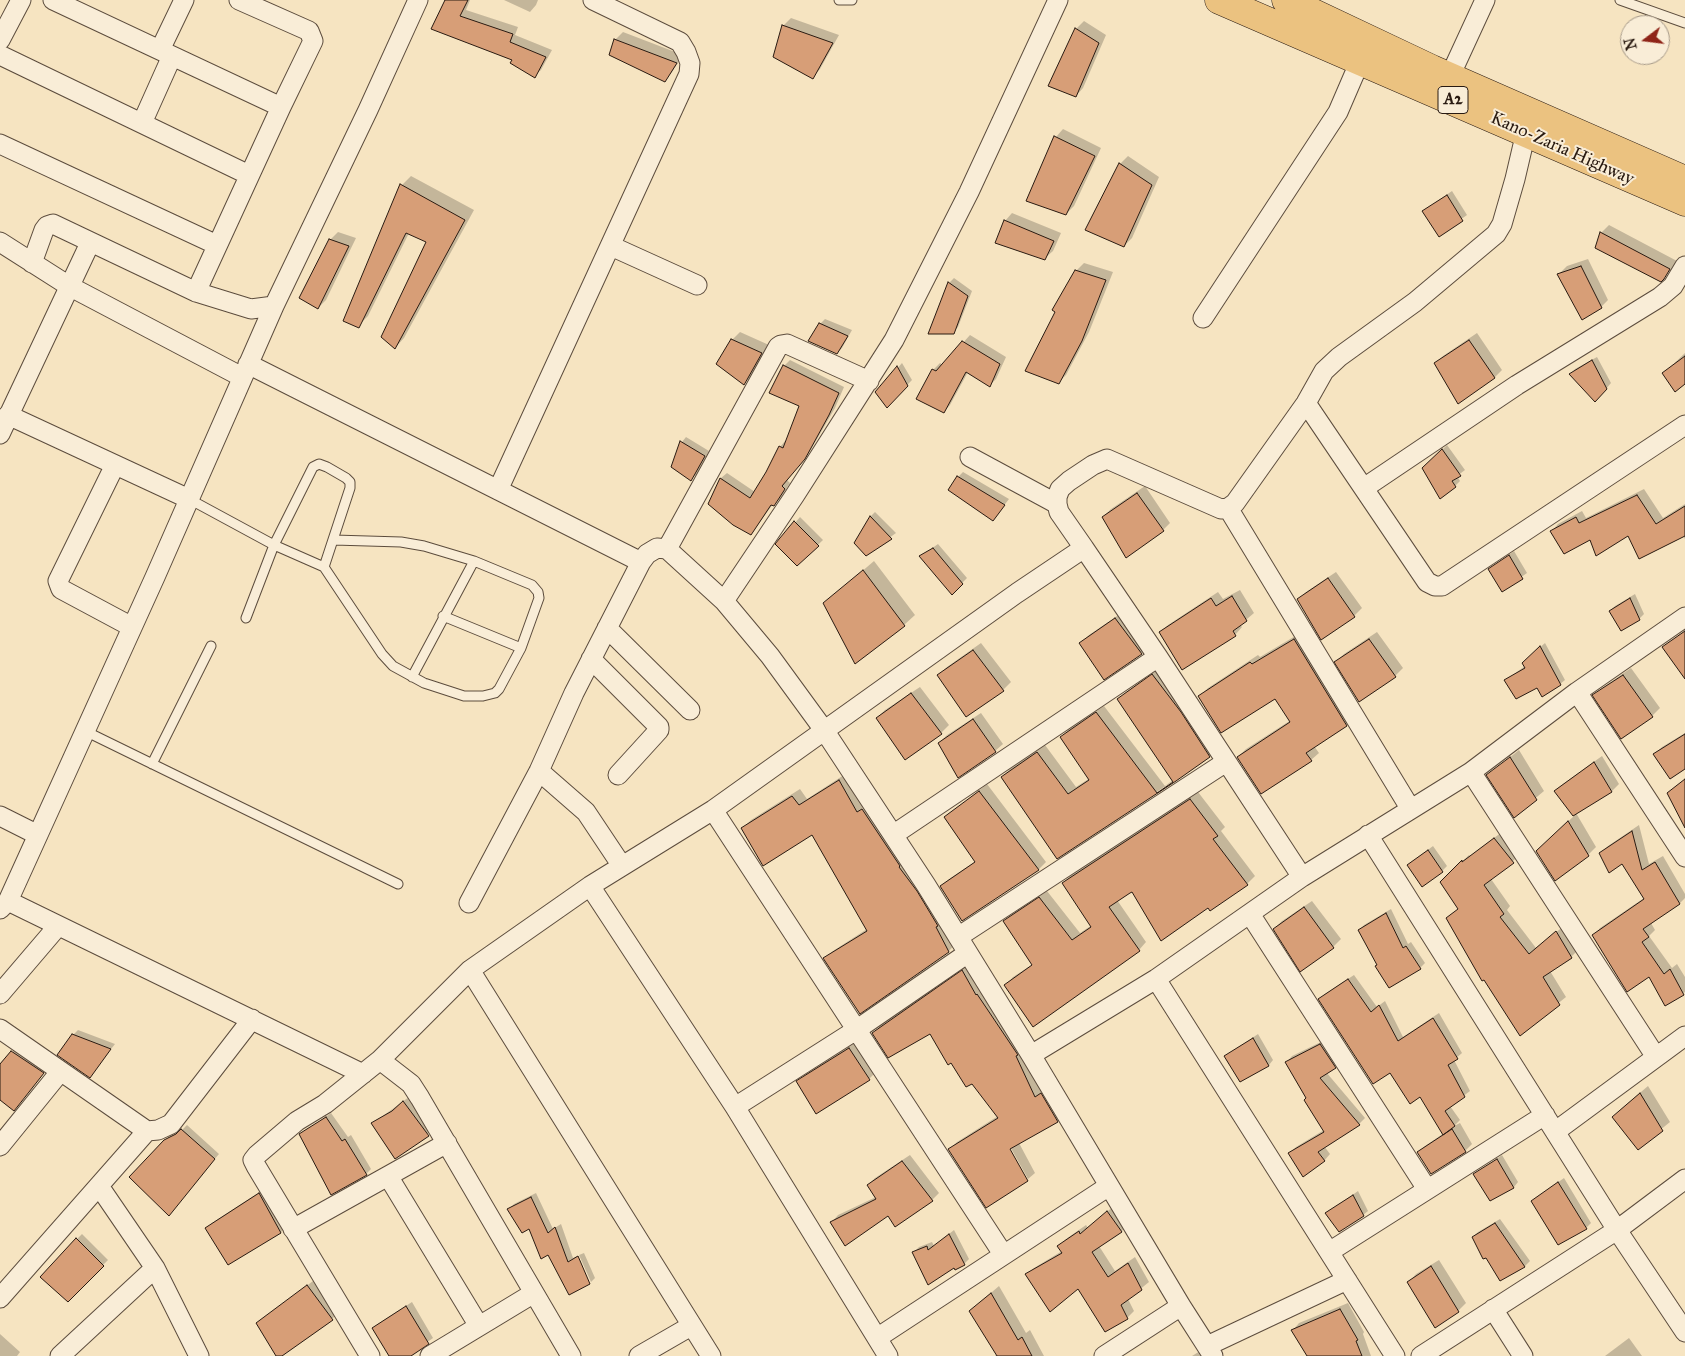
<!DOCTYPE html>
<style>
body{margin:0}
#map{position:relative;width:1685px;height:1356px;overflow:hidden;background:#f6e4c1;font-family:"IM FELL Great Primer",serif}
canvas{display:block}
.north{position:absolute;left:1620px;top:15px;width:50px;height:50px;box-sizing:border-box;background:#f9edd7;border:1px solid #a69988;border-radius:50%;rotate:255deg;font-size:14px;font-weight:700;line-height:20px;text-align:center;color:#291a11}
.north::after{content:'';display:block;margin:auto;width:18px;height:22px;background:#8f2418;clip-path:polygon(50% 0,100% 100%,50% 72%,0 100%)}
</style>
<div id="map">
<canvas width="1685" height="1356"></canvas>
<div class="north">N</div>
</div>
<script>
const context = document.querySelector('canvas').getContext('2d');
context.lineJoin = 'round';
function fill(path, color) { context.fillStyle = color; context.fill(path, 'evenodd'); }
const toPath = rows => new Path2D(rows.map(r => 'M' + r).join(''));
function stroke(path, color, width, dash) { context.strokeStyle = color; context.lineWidth = width; context.lineCap = dash ? 'butt' : 'round'; context.setLineDash(dash || []); context.stroke(path); }
function label(font, color, halo, rows, align = 'center') {
  context.font = font + ' "IM FELL Great Primer",serif'; context.lineWidth = 4; context.setLineDash([]); context.textBaseline = 'middle'; context.strokeStyle = halo; context.fillStyle = color; for (const [text, x, y, turn = 0] of rows) {
    context.save(); context.translate(x, y); context.rotate((+turn || 0) * Math.PI / 180); context.textAlign = isNaN(turn) ? turn : align; if (halo) context.strokeText(text, 0, 0); context.fillText(text, 0, 0); context.restore();
  }
}
fill(toPath([
 [446,0,470,0,466,10,518,27,515,35,552,50,541,70,534,76,513,60,433,29],
 [504,0,538,0,536,5,530,12],
 [791,18,839,35,820,69,813,77,783,26],
 [1084,21,1106,35,1083,88,1076,96,1076,29],
 [623,32,683,55,672,72,665,80,615,40],
 [1063,129,1101,148,1074,206,1066,214,1056,137],
 [1128,156,1159,177,1132,238,1124,246,1120,164],
 [411,176,474,210,404,338,395,348,427,242,409,233,368,316,358,326,402,185],
 [1452,191,1467,215,1439,235,1423,211],
 [1012,213,1061,233,1053,251,1045,258,1005,221],
 [1609,225,1677,261,1672,269,1660,280,1601,233],
 [338,232,356,238,326,300,318,308,330,240],
 [1588,259,1608,300,1601,307,1559,274,1567,266],
 [1084,263,1113,272,1089,332,1066,375,1058,383,1076,271],
 [954,278,972,291,958,327,953,332,930,333,949,283],
 [825,319,852,330,842,348,837,353,820,324],
 [740,332,769,345,752,376,744,383,732,340],
 [1477,333,1502,370,1495,377,1458,403,1435,364,1443,356],
 [970,335,1006,357,996,379,990,385,968,372,950,405,944,412,933,370,940,363,943,365],
 [1685,353,1685,383,1664,373],
 [1597,357,1611,383,1600,396,1571,374,1575,369],
 [790,360,844,387,835,408,806,458,787,480,790,483,780,499,773,504,751,534,709,504,721,478,727,473,755,492,767,473,780,447,785,441,787,442,801,405,784,366],
 [902,363,912,380,887,406,877,392],
 [686,437,709,451,696,475,691,479,682,442],
 [1447,445,1465,470,1457,476,1460,481,1455,486,1424,468],
 [963,472,1009,499,993,520,958,477],
 [1145,486,1170,523,1163,530,1103,517,1111,509],
 [1644,489,1663,518,1685,504,1685,539,1683,536,1552,531,1558,524,1582,511,1586,518],
 [875,512,896,533,867,554,855,543,871,516],
 [800,517,823,540,797,565,777,544],
 [938,544,967,578,952,593,921,556],
 [1514,551,1527,573,1503,590,1490,569],
 [874,561,915,615,904,625,825,603],
 [1336,572,1362,608,1354,616,1322,638,1298,600,1306,592],
 [1240,590,1254,613,1240,625,1242,627,1235,635,1160,632,1168,625,1218,592,1223,599],
 [1635,594,1644,614,1639,619,1610,611,1615,606],
 [1123,612,1149,646,1141,653,1081,643,1089,635],
 [1685,630,1685,677,1664,647],
 [1302,632,1354,717,1346,725,1314,746,1319,753,1311,760,1238,757,1246,749,1291,720,1275,697,1200,696,1208,688,1258,655,1260,657],
 [1377,632,1403,668,1395,676,1336,662,1344,654],
 [981,643,1011,682,1003,690,939,675,947,667],
 [1545,643,1565,680,1560,684,1538,687,1506,680,1525,666,1528,658],
 [1160,668,1217,748,1209,756,1175,780,1057,857,1002,777,1010,769,1045,745,1076,787,1090,778,1061,737,1069,729,1104,706,1165,786,1173,780,1118,699,1126,692],
 [1631,668,1660,708,1652,716,1594,695,1602,688],
 [920,687,949,725,941,733,905,759,877,718,885,710],
 [981,713,1003,744,995,751,939,743,947,735],
 [1685,733,1685,768,1655,754,1662,747],
 [1519,750,1544,791,1514,816,1488,775],
 [1602,756,1619,784,1612,791,1576,813,1596,847,1588,855,1545,843,1574,816,1555,791,1563,784],
 [847,773,956,943,949,951,825,958,833,951,867,929,813,833,743,828,751,820,800,789,807,799],
 [987,784,1046,862,1039,869,962,919,941,886,949,879,976,861,946,817],
 [1198,792,1225,827,1221,831,1255,876,1247,884,1211,909,1209,906,1132,890,1117,900,1146,942,1139,950,1006,985,1013,977,1033,964,1004,921,1012,914,1047,891,1080,933,1092,925,1063,883,1071,875],
 [1639,825,1649,864,1663,856,1685,894,1685,898,1679,904,1651,923,1655,930,1649,936,1672,968,1677,964,1685,977,1685,992,1666,1004,1649,975,1594,935,1600,928,1644,898,1623,862,1601,853,1608,846],
 [1502,832,1520,855,1491,879,1510,906,1507,910,1536,948,1564,926,1578,950,1571,957,1550,971,1566,997,1520,1034,1447,918,1459,908,1441,882,1469,855,1470,856],
 [1433,846,1447,866,1442,871,1408,865],
 [1312,901,1341,939,1333,947,1301,970,1274,929,1282,921],
 [1391,909,1408,944,1411,942,1425,963,1420,968,1390,986,1360,930,1364,925],
 [970,964,1064,1113,1057,1121,1019,1143,1035,1173,1028,1179,1008,1143,950,1149,957,1142,998,1116,972,1082,930,1032,874,1033,881,1025],
 [1354,975,1377,1007,1385,1001,1403,1037,1439,1013,1462,1053,1454,1060,1470,1091,1450,1106,1460,1120,1454,1126,1460,1123,1472,1144,1465,1151,1418,1152,1425,1146,1444,1133,1421,1095,1391,1071,1320,999,1325,994],
 [78,1030,115,1044,90,1076,73,1035],
 [1258,1034,1273,1060,1269,1065,1240,1081,1226,1056],
 [1327,1039,1341,1061,1326,1072,1365,1118,1359,1124,1324,1146,1330,1154,1324,1161,1290,1153,1296,1147,1324,1130,1286,1063,1292,1056],
 [857,1041,877,1071,869,1079,816,1113,798,1082,806,1074],
 [17,1047,48,1068,19,1104,0,1099,0,1066],
 [1648,1086,1670,1122,1638,1148,1621,1109],
 [409,1097,433,1130,395,1157,373,1123],
 [331,1113,348,1137,351,1135,371,1169,366,1174,331,1193,300,1135],
 [187,1125,219,1154,173,1209,131,1177,170,1135,182,1130],
 [910,1155,939,1193,932,1200,888,1214,832,1222,838,1215,876,1197,868,1185,875,1178],
 [1502,1155,1518,1182,1514,1187,1475,1174],
 [1564,1178,1591,1223,1586,1228,1532,1201],
 [264,1189,286,1227,281,1232,228,1263,207,1228,212,1223],
 [1358,1191,1368,1211,1363,1215,1327,1213],
 [536,1193,553,1229,561,1224,573,1258,577,1256,589,1283,549,1253,529,1228,509,1209,514,1204],
 [1115,1205,1128,1224,1122,1231,1099,1246,1115,1271,1135,1257,1149,1282,1128,1299,1134,1311,1127,1318,1078,1287,1027,1274,1034,1268,1062,1251,1059,1246,1066,1239,1086,1225,1088,1228],
 [1500,1219,1530,1261,1525,1266,1501,1279,1473,1237,1478,1232],
 [954,1230,969,1259,964,1264,914,1252,919,1247,932,1242,934,1246],
 [82,1234,108,1260,68,1300,77,1239],
 [584,1253,595,1278,591,1282,579,1255],
 [1439,1260,1466,1303,1458,1311,1409,1282,1416,1274],
 [313,1281,337,1315,280,1356,278,1356,258,1323],
 [999,1286,1026,1333,1030,1330,1044,1356,995,1356,997,1354,978,1304],
 [412,1302,433,1338,408,1356,390,1356,373,1329,378,1324],
 [1348,1303,1364,1332,1363,1334,1371,1356,1309,1356,1293,1330,1299,1323],
 [0,1334,20,1352,17,1356,0,1356],
 [1629,1338,1642,1356,1605,1356],
 [1200,1351,1203,1356,1192,1356]
]), '#0003');
const building = toPath([
 [445,0,468,0,460,16,513,34,510,42,546,57,535,78,510,63,512,60,431,29,445,0],
 [782,25,833,43,813,79,773,57,782,25],
 [1075,28,1099,43,1076,97,1048,86,1075,28],
 [614,39,677,63,665,82,609,55,614,39],
 [1054,136,1095,156,1066,215,1026,201,1054,136],
 [1119,163,1152,185,1124,247,1085,230,1119,163],
 [400,184,465,220,395,349,381,337,426,242,406,233,359,328,343,321,400,184],
 [1447,195,1463,221,1439,237,1422,211,1447,195],
 [1004,220,1054,241,1045,260,995,243,1004,220],
 [1600,232,1670,269,1664,279,1661,282,1595,248,1600,232],
 [329,239,349,246,318,309,299,298,329,239],
 [1581,266,1602,308,1582,320,1557,274,1581,266],
 [1075,270,1106,280,1082,341,1059,384,1025,371,1055,312,1052,310,1075,270],
 [948,282,968,296,954,334,928,334,948,282],
 [819,323,848,336,837,354,808,341,819,323],
 [731,339,762,353,744,385,716,364,731,339],
 [1469,340,1495,378,1458,404,1434,363,1469,340],
 [962,341,1000,364,990,387,966,372,944,413,916,399,932,369,936,371,962,341],
 [1685,356,1685,384,1675,392,1662,373,1685,356],
 [1592,360,1607,389,1595,402,1569,374,1592,360],
 [783,365,839,393,829,415,805,459,782,486,785,489,774,506,771,505,751,535,733,525,708,504,720,478,750,498,766,472,779,446,783,448,799,406,769,393,783,365],
 [897,366,908,386,887,408,875,392,897,366],
 [680,441,705,456,691,481,671,467,680,441],
 [1442,449,1461,476,1452,481,1456,487,1440,499,1422,468,1442,449],
 [957,476,1005,505,993,521,948,490,957,476],
 [1137,493,1164,531,1126,558,1102,517,1137,493],
 [1637,495,1656,524,1685,506,1685,536,1639,559,1628,536,1596,556,1590,540,1564,554,1550,531,1576,517,1579,523,1637,495],
 [870,516,892,539,866,556,854,543,870,516],
 [794,521,819,546,797,566,775,544,794,521],
 [933,548,963,584,952,595,919,556,933,548],
 [1509,555,1523,579,1502,592,1488,569,1509,555],
 [863,570,905,626,855,664,823,603,863,570],
 [1328,578,1355,617,1321,640,1297,599,1328,578],
 [1232,596,1247,621,1233,631,1236,636,1182,670,1159,632,1211,598,1216,606,1232,596],
 [1630,598,1640,620,1621,631,1609,611,1630,598],
 [1115,618,1142,654,1104,680,1079,643,1115,618],
 [1685,631,1685,679,1662,647,1685,631],
 [1294,639,1347,726,1306,753,1312,761,1261,794,1237,757,1290,722,1275,699,1221,733,1198,696,1250,662,1252,664,1294,639],
 [1369,639,1396,677,1359,702,1334,662,1369,639],
 [1540,646,1561,685,1542,697,1537,688,1516,699,1504,680,1525,668,1522,663,1540,646],
 [973,650,1004,691,966,717,937,675,973,650],
 [1152,674,1181,712,1210,757,1176,781,1057,859,1001,777,1037,752,1068,794,1089,780,1060,737,1096,712,1157,793,1173,782,1117,699,1152,674],
 [1623,675,1653,717,1621,739,1592,695,1623,675],
 [911,693,942,734,905,760,876,718,911,693],
 [973,719,996,752,958,778,938,743,973,719],
 [1685,734,1685,769,1670,779,1653,754,1685,734],
 [1510,757,1537,800,1514,818,1486,775,1510,757],
 [1594,762,1612,792,1573,816,1554,791,1594,762],
 [1685,779,1685,828,1667,793,1685,779],
 [839,780,857,812,862,809,900,866,899,867,917,891,938,926,936,927,949,952,860,1014,823,958,867,931,812,835,763,866,741,828,792,796,799,805,839,780],
 [979,791,1039,870,962,921,940,886,975,862,944,817,979,791],
 [1190,799,1218,836,1213,839,1248,885,1210,911,1208,908,1161,941,1132,892,1130,893,1109,907,1140,951,1033,1027,1004,985,1032,965,1003,921,1039,897,1072,940,1091,927,1062,883,1190,799],
 [1568,821,1589,856,1555,881,1536,851,1568,821],
 [1632,831,1642,870,1655,862,1680,904,1643,929,1649,937,1642,942,1664,974,1670,969,1684,995,1665,1006,1649,977,1627,992,1592,935,1644,899,1622,864,1609,873,1599,853,1632,831],
 [1494,838,1514,863,1484,885,1504,914,1500,917,1529,954,1556,931,1572,958,1543,977,1560,1005,1520,1036,1484,980,1482,981,1446,918,1458,909,1440,882,1462,860,1462,862,1494,838],
 [1428,850,1443,872,1422,887,1407,865,1428,850],
 [1304,907,1334,948,1300,972,1273,929,1304,907],
 [1386,913,1403,948,1406,946,1421,969,1389,988,1375,966,1377,965,1358,930,1386,913],
 [962,970,976,995,977,994,1018,1055,1016,1056,1035,1097,1041,1093,1058,1122,1010,1149,1028,1181,986,1208,948,1149,998,1118,972,1084,966,1087,951,1063,948,1065,930,1034,888,1058,872,1033,962,970],
 [1348,979,1371,1012,1379,1005,1398,1041,1433,1018,1458,1059,1448,1065,1465,1097,1445,1111,1455,1126,1443,1135,1420,1097,1410,1104,1390,1073,1373,1084,1318,999,1348,979],
 [72,1034,111,1049,90,1078,57,1055,72,1034],
 [1253,1038,1269,1066,1240,1082,1224,1056,1253,1038],
 [1320,1044,1336,1068,1320,1078,1360,1125,1318,1152,1325,1161,1303,1177,1288,1153,1324,1132,1304,1100,1306,1098,1285,1062,1320,1044],
 [849,1048,870,1080,816,1114,796,1081,849,1048],
 [11,1051,44,1073,14,1111,0,1100,0,1064,11,1051],
 [1640,1093,1663,1131,1638,1150,1612,1117,1640,1093],
 [403,1101,429,1136,395,1159,371,1123,392,1111,403,1101],
 [326,1117,342,1141,345,1139,367,1175,331,1195,299,1134,326,1117],
 [181,1129,215,1159,169,1216,129,1177,164,1140,176,1134,181,1129],
 [1452,1129,1466,1152,1431,1174,1417,1152,1452,1129],
 [1497,1159,1514,1188,1490,1201,1473,1174,1497,1159],
 [902,1161,933,1201,895,1227,888,1216,845,1246,830,1222,876,1199,867,1185,902,1161],
 [1558,1182,1587,1229,1558,1245,1531,1201,1558,1182],
 [259,1193,281,1233,228,1265,205,1228,259,1193],
 [1353,1195,1364,1216,1339,1232,1325,1213,1353,1195],
 [531,1197,548,1233,555,1227,568,1262,578,1256,590,1284,569,1295,548,1255,541,1259,529,1229,522,1233,507,1209,531,1197],
 [1107,1211,1122,1232,1092,1252,1108,1277,1128,1263,1142,1290,1121,1305,1128,1319,1105,1332,1078,1289,1050,1312,1025,1274,1062,1253,1057,1246,1079,1231,1080,1234,1107,1211],
 [1495,1223,1525,1267,1500,1281,1486,1258,1483,1259,1472,1237,1495,1223],
 [949,1234,965,1265,955,1270,954,1268,928,1285,912,1252,927,1246,928,1250,949,1234],
 [76,1238,104,1266,68,1302,40,1277,76,1238],
 [1431,1266,1459,1312,1435,1328,1407,1282,1431,1266],
 [307,1285,333,1320,282,1356,276,1356,256,1323,307,1285],
 [991,1293,1018,1340,1022,1337,1032,1356,997,1356,969,1311,991,1293],
 [406,1306,429,1344,411,1356,389,1356,372,1328,406,1306],
 [1340,1309,1358,1340,1356,1341,1362,1356,1307,1356,1291,1330,1340,1309]
]);
fill(building, '#d79e77');
stroke(building, '#291a11', 1);
const lane = toPath([
 [839,0,852,0],
 [1620,0,1685,23],
 [189,499,274,545,324,567,382,654,393,666,424,683,464,696,483,696,495,693,499,689,521,648,539,598,538,592,532,585,474,561,424,546,401,542,334,540],
 [443,616,521,648],
 [246,618,274,545,313,467,319,464,327,467,346,478,350,482,350,488,324,567],
 [412,677,474,561],
 [85,731,398,884],
 [152,764,211,646]
]);
const street = toPath([
 [53,0,281,107],
 [0,40,21,0],
 [160,50,184,0],
 [0,55,249,175],
 [1450,76,1485,0],
 [142,123,172,56],
 [0,144,217,245],
 [0,242,69,286,242,377],
 [611,246,697,285],
 [32,263,44,230,47,226,53,224,196,292,251,309,274,306],
 [196,292,281,107,313,41,309,31,239,0],
 [1203,318,1338,112,1360,61],
 [248,364,641,562],
 [1306,403,1427,582,1435,586,1442,586,1685,425],
 [8,415,189,499],
 [0,434,90,243],
 [970,457,1057,504],
 [115,465,58,581,61,589,132,627],
 [1364,488,1517,385,1660,297,1673,286,1685,266],
 [498,490,689,74,690,63,686,52,680,42,593,0],
 [1228,508,1410,808],
 [1084,548,1158,657,1302,877],
 [667,549,778,347,781,345,787,344,869,381],
 [724,601,795,495,894,340,969,192,1058,0],
 [607,628,690,710],
 [591,659,659,727,659,730,618,775],
 [1577,692,1685,857],
 [539,771,586,812,622,866],
 [1471,772,1656,1057],
 [713,810,1003,1254],
 [0,816,38,835],
 [893,835,1158,657],
 [1368,835,1617,1230,1685,1332],
 [590,886,735,1107,888,1356],
 [8,901,363,1074],
 [469,903,539,771,574,693,641,562,647,554,657,548,667,549,724,601,770,656,824,730,926,885,1031,1055,1181,1306,1213,1356],
 [0,909,8,901,155,577,274,306,368,110,418,0],
 [1250,914,1427,1189],
 [958,937,1226,762],
 [470,970,711,1356],
 [1156,979,1395,1356],
 [0,994,58,926],
 [0,1029,147,1131,158,1130,171,1124,252,1019],
 [1031,1055,1156,979,1302,877,1471,772,1577,692,1685,617],
 [380,1060,411,1084,420,1098,571,1356],
 [735,1107,856,1030,968,953],
 [1556,1131,1685,1036],
 [0,1146,60,1072],
 [388,1176,479,1326],
 [99,1186,155,1268,199,1356],
 [293,1229,447,1143],
 [1329,1252,1545,1115],
 [0,1298,147,1131],
 [1493,1309,1523,1356],
 [877,1338,1109,1186],
 [1207,1346,1347,1280],
 [60,1356,155,1268],
 [370,1356,256,1166,253,1160,257,1155,297,1121,325,1104,380,1060,470,970,590,886,713,810,1017,593,1084,548,1059,512,1057,504,1057,497,1060,489,1069,481,1093,465,1107,459,1221,509,1228,508,1235,503,1306,403,1324,371,1339,357,1415,302,1496,234,1502,224,1515,179,1526,132],
 [430,1356,534,1293],
 [639,1356,691,1326],
 [1104,1356,1181,1306],
 [1421,1356,1617,1230,1685,1179]
]);
const highway = toPath([
 [1219,0,1685,202],
 [1286,0,1432,69,1685,180]
]);
stroke(lane, '#5c4c3d', 11);
stroke(street, '#5c4c3d', 21);
stroke(highway, '#291a11', 29);
stroke(lane, '#f9edd7', 9);
stroke(street, '#f9edd7', 19);
stroke(highway, '#ebc280', 28);
for (const [x, y, w] of [
 [1453,100,30]
]) { const box = new Path2D(); box.roundRect(x - w / 2, y - 13.5, w, 27, 4); context.fillStyle = '#f9edd7'; context.fill(box); stroke(box, '#291a11', 1); }
label('bold 16px', '#291a11', null, [
 ["A2",1453,100]
]);
label('18px', '#291a11', '#f9edd7', [
 ["Kano-Zaria Highway",1562,149,24]
]);
</script>
